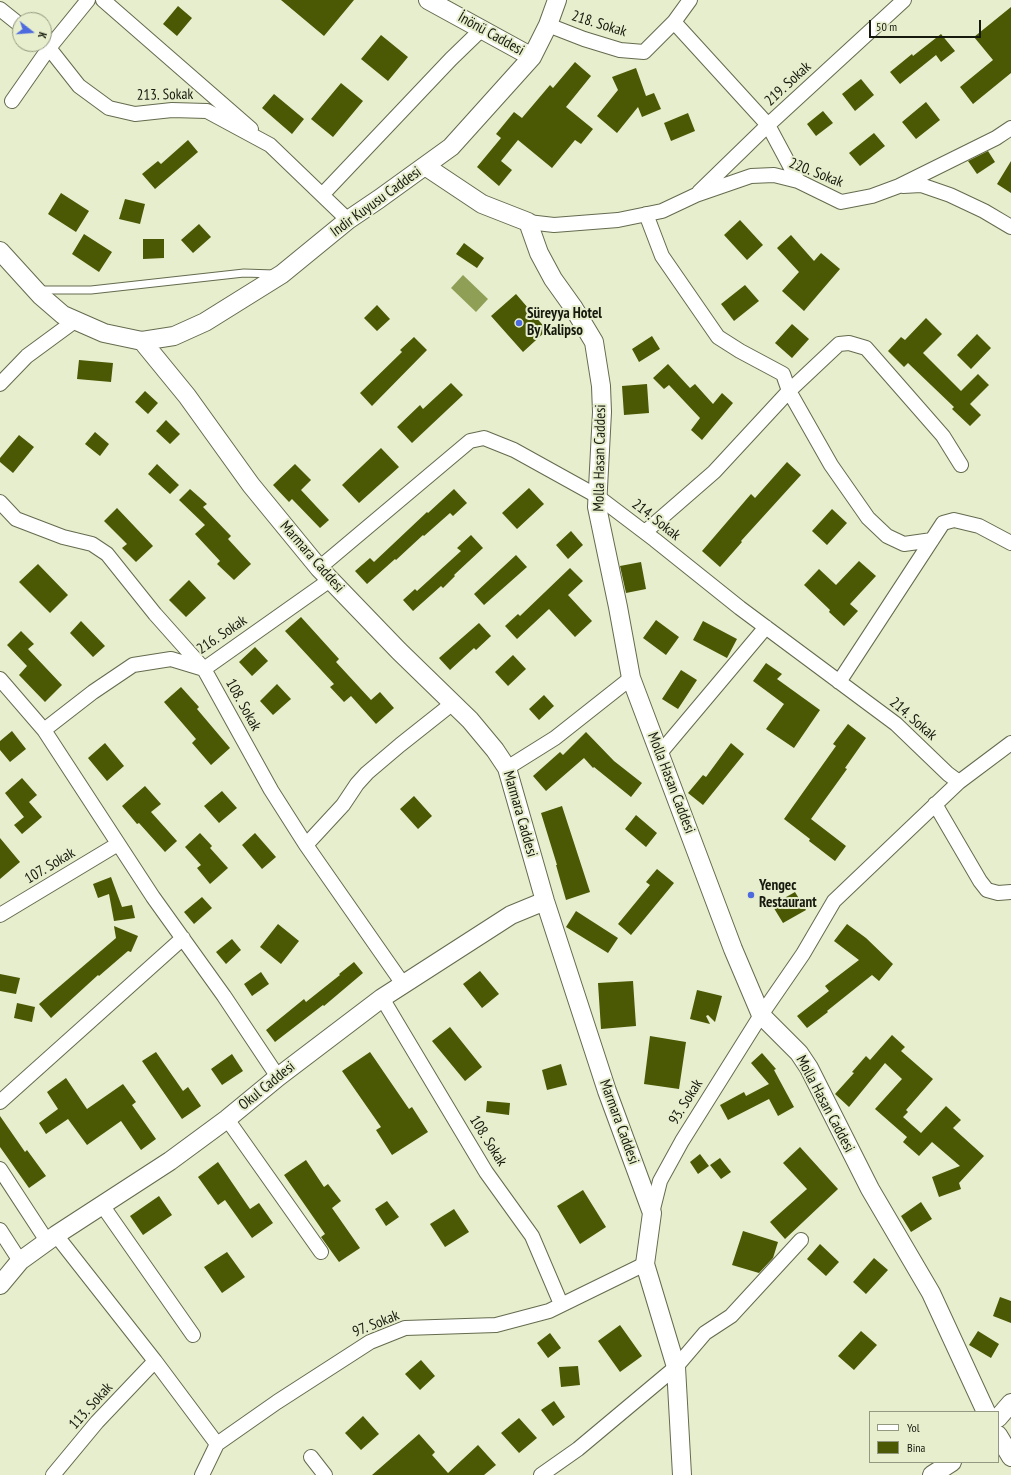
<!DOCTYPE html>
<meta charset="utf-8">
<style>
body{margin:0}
#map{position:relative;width:1011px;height:1475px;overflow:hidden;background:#e6eecd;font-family:"PT Sans Narrow",sans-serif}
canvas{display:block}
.legend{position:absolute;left:869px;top:1411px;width:130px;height:52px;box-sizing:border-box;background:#e6eecd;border:1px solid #939980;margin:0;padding:5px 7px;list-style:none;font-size:12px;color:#16190d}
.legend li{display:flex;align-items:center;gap:8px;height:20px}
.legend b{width:20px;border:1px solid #939980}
.north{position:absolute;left:12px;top:12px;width:40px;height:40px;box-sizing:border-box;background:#e6eecd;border:1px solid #939980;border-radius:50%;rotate:107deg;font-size:11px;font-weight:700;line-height:16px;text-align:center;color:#16190d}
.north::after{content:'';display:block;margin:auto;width:14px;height:18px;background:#4d6bdf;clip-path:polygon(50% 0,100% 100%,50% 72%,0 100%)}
.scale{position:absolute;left:869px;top:20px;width:112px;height:18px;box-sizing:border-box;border:2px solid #16190d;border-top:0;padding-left:5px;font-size:12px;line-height:14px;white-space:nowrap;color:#16190d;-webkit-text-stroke:3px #e6eecd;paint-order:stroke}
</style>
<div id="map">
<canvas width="1011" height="1475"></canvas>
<ul class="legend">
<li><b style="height:5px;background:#fff"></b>Yol</li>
<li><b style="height:11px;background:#4b5804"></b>Bina</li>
</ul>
<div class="north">K</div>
<div class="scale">50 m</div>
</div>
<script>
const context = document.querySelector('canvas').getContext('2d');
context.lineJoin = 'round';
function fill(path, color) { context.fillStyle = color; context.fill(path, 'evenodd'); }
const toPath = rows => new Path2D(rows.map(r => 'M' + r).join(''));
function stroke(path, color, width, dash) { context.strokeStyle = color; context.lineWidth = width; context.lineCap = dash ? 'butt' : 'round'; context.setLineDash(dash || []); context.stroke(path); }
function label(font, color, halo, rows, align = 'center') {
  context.font = font + ' "PT Sans Narrow",sans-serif'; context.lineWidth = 4; context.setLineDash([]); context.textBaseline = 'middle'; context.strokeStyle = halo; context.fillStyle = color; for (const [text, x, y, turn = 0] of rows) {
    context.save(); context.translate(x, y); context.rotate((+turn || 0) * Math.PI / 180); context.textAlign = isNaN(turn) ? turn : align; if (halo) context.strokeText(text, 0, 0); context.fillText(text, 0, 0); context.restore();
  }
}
fill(toPath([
 [463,275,488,299,476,312,451,288]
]), '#8f9f56');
fill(toPath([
 [281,0,354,0,324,36],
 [178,6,192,18,177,36,163,24],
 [1011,7,1011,73,973,104,960,87,993,60,974,37],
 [941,34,955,51,941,62,936,55,900,84,890,72,912,54,913,56],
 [381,35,408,57,388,81,361,59],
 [575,62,591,76,566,107,593,129,581,144,575,140,552,168,518,140,501,161,512,170,499,186,477,167,501,138,496,134,514,112,522,118,550,85,553,88],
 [636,68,646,96,654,93,661,109,642,117,638,107,617,133,597,116,618,90,612,77],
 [861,79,874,95,855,111,842,94],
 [341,83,363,101,333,137,311,119],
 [274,94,304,119,292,134,262,108],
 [926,102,940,120,916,139,902,122],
 [823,111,833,123,816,136,807,124],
 [688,113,695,131,671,141,664,123],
 [874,133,885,146,860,166,849,153],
 [188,140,198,152,155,189,142,174,158,161,161,164],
 [988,151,995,162,977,174,968,161],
 [1011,161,1011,193,997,184],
 [61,193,89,211,76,232,48,214],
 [125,199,145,204,140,224,119,219],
 [740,220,763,245,747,260,724,235],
 [199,224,211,237,193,253,181,240],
 [84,234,112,252,99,272,72,254],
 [791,235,814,261,821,253,840,269,804,311,782,291,799,272,777,248],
 [143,239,164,239,164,258,143,259],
 [464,243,484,258,477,268,456,254],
 [745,285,759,301,734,321,721,304],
 [516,294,547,330,523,352,491,316],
 [377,305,390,319,377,331,364,318],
 [926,318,942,334,923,353,961,391,978,374,989,385,970,404,981,415,970,426,952,409,954,407,908,363,904,367,888,351,901,337,905,340],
 [792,324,809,339,792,358,775,343],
 [977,334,991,348,971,369,957,355],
 [652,336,660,349,639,362,632,349],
 [414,337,427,350,372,406,360,393,402,352,400,350],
 [79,360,113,363,111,382,77,379],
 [668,364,690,388,695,384,713,404,722,393,733,403,702,440,691,430,700,418,669,385,664,389,653,378],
 [451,383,463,395,412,443,397,427,420,405,423,409],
 [647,384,649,413,624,415,622,386],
 [145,391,158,403,148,414,135,402],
 [166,420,180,434,170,444,156,431],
 [95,432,109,444,100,456,85,444],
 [19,435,34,447,13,473,0,462,0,458],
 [381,448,399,467,359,503,342,485],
 [787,462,801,475,741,541,742,542,720,567,702,551,751,494,755,498],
 [157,464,179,485,170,494,148,474],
 [295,464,311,480,301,490,329,520,320,528,292,499,289,502,273,485],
 [529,488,544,504,517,529,502,513],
 [190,489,207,504,203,507,231,536,228,539,251,564,234,580,217,564,220,561,195,534,205,525,179,500],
 [454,489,467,503,453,516,450,513,424,536,423,535,396,560,395,559,367,584,355,571,370,558,374,562,427,512,428,513],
 [117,508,153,546,136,562,122,548,127,544,104,521],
 [832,509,847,523,827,545,812,531],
 [571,531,583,545,568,559,556,545],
 [471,535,483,548,454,575,455,576,443,588,441,586,413,611,403,600,415,589,417,591,461,551,457,548],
 [516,555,527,567,484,605,474,594],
 [859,561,876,576,850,604,858,611,844,626,829,612,830,610,804,585,819,569,836,585],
 [641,562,646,589,626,593,620,566],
 [38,564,68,595,50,613,19,582],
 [570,568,583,581,568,595,592,621,575,637,549,609,517,639,505,626,518,614,520,616],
 [189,580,206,598,186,617,169,600],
 [301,617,339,659,336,662,371,700,380,692,394,708,376,724,351,696,344,702,330,687,334,684,285,631],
 [656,620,679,637,666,655,643,638],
 [81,621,105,646,93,657,70,633],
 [703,621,737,639,727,658,693,640],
 [479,623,491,636,476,650,474,648,450,670,439,658],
 [21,631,34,644,28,649,62,685,45,702,19,675,27,666,7,645],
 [255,647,268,661,252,676,239,662],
 [513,655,526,669,508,686,495,672],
 [766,663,782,674,777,679,820,710,794,748,766,729,784,704,753,681],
 [681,670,697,680,678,709,662,699],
 [277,684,291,699,273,715,260,701],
 [181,687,199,707,197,709,230,748,211,765,192,743,196,739,164,702],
 [544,695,554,706,539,720,529,709],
 [848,724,866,738,845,768,847,769,811,819,846,846,835,861,809,841,810,839,784,819,836,746,833,744],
 [12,731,26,749,10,762,0,750,0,741],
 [586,732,614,761,642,783,631,797,594,767,593,768,584,758,546,791,533,776,560,752,563,755],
 [105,743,124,766,107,781,88,758],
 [731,743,744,754,703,805,688,793,703,775,706,777],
 [22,778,37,795,29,802,42,817,22,834,14,825,24,817,5,793],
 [145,786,161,804,151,812,177,841,165,852,139,823,137,824,122,806],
 [222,791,237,808,219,823,204,806],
 [414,796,432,816,418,829,400,809],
 [562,806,590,892,566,900,556,865,557,865,541,813],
 [636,815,657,833,646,847,625,829],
 [200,833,212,846,210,848,228,868,210,884,197,868,201,865,185,847],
 [255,833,276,857,262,869,242,845],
 [0,838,20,862,0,879],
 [657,869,674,883,631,935,618,924,650,885,646,882],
 [111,877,122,907,132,905,135,918,114,921,109,894,98,898,93,884],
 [795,892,806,910,783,923,772,905],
 [202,897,212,908,194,924,184,912],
 [576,911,618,938,608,953,566,927],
 [278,924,299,941,281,964,260,947],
 [847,924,866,938,893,964,879,981,872,975,827,1011,828,1012,807,1028,797,1016,829,991,825,986,859,960,834,941],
 [114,926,138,936,131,952,128,951,99,976,98,975,51,1018,39,1004,116,938],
 [232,939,241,950,226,964,216,952],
 [354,962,363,973,324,1006,323,1005,275,1042,266,1030,304,999,306,1002,340,975,339,974],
 [480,971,499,994,482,1008,463,984],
 [261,972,269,984,252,996,244,984],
 [0,974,20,978,16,994,0,991],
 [633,981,636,1026,601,1029,598,983],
 [697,990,722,996,715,1022,708,1015,706,1016,710,1024,690,1019],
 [17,1003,35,1007,32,1022,14,1018],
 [450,1027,482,1067,465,1081,432,1041],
 [892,1035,905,1047,901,1051,933,1079,906,1110,908,1112,903,1117,921,1133,946,1106,961,1120,953,1128,984,1156,959,1183,961,1189,939,1197,932,1177,960,1166,932,1142,919,1156,903,1142,907,1137,875,1109,902,1079,885,1063,849,1107,835,1094,854,1073,852,1072,866,1056,870,1060],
 [650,1036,686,1042,679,1089,644,1084],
 [156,1052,183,1091,188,1087,201,1106,182,1119,142,1061],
 [370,1052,409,1109,412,1107,428,1132,392,1155,376,1130,381,1127,342,1071],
 [762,1053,776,1069,774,1070,794,1107,778,1116,769,1099,728,1120,720,1105,744,1092,746,1096,769,1084,751,1063],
 [232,1054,243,1071,222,1085,211,1069],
 [561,1064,567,1085,547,1090,542,1070],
 [66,1078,87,1109,123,1084,136,1102,132,1105,156,1139,141,1150,121,1121,87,1145,68,1119,46,1134,39,1123,58,1109,47,1092],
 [487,1101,510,1103,509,1115,486,1112],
 [0,1116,25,1152,27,1150,46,1176,29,1188,0,1147],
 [800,1147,838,1189,785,1239,770,1222,807,1189,783,1163],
 [700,1154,709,1166,698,1174,690,1162],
 [720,1158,731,1172,721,1179,710,1165],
 [306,1160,324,1187,328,1184,341,1201,332,1208,360,1248,339,1262,321,1237,325,1234,284,1175],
 [218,1162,250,1209,259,1203,273,1223,252,1238,225,1200,218,1205,198,1177],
 [583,1190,606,1227,580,1244,557,1206],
 [159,1196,172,1215,143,1235,130,1216],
 [387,1201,399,1217,386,1226,375,1209],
 [921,1202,932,1219,911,1232,901,1216],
 [454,1209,469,1232,445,1247,430,1224],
 [743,1231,778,1242,773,1258,759,1273,732,1265],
 [820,1244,839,1262,826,1276,807,1259],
 [227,1252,245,1277,222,1293,204,1267],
 [874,1258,888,1270,866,1294,853,1282],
 [1000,1297,1011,1301,1011,1323,993,1316],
 [620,1325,642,1356,620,1372,598,1341],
 [861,1331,877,1345,854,1370,838,1356],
 [978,1331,999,1344,991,1358,969,1345],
 [550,1333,561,1348,548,1358,537,1343],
 [421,1360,435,1376,420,1390,405,1374],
 [578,1366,580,1385,561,1387,559,1367],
 [554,1401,565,1417,553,1426,541,1410],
 [363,1416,379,1434,361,1450,345,1433],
 [519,1418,537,1438,519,1453,501,1433],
 [419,1434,435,1452,432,1455,448,1473,478,1445,496,1465,484,1475,372,1475]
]), '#4b5804');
const service = toPath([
 [39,290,91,290,244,273,274,274]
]);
const minor = toPath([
 [103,0,251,129],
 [0,9,20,25],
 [674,22,768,125,798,181],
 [548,25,584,39,620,50,644,52,674,22,690,0],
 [44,44,49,48,79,86,109,108,135,114,172,110,207,111,270,145,348,220],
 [12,101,49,48,88,0],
 [903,186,921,185,950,195,984,211,1011,227],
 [699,192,768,125,904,0],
 [322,195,451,59,482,29],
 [646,214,662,256,718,337,740,351,783,374,789,391,831,465,868,518,887,536,904,544,932,540],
 [528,222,554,225,618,220,662,211,696,195,751,176,774,175,798,181,841,202,872,196,899,186,996,138,1011,128],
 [0,384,27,356,76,320],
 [0,502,16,519,63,537,92,544,107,554,155,614,204,669,271,790,306,845,403,984],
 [645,532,714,472,789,391,839,344,849,343,866,348,943,436,961,465],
 [319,568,470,441,484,438,514,450,597,496,655,540,740,608,896,724,948,774,959,782],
 [0,679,44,730,153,897,224,996,278,1077],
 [839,682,943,523,954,520,979,526,1011,543],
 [44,730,93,692,133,665,171,659,204,669,330,580],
 [660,753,766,627],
 [507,768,555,738,631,678],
 [935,804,980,881,987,890,998,893,1011,892],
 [306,845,343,805,357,784,367,773,400,745,453,703],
 [0,915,118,844],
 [382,998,486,1172,532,1236,561,1304],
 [0,1102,183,938],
 [227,1119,321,1252],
 [0,1169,47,1241],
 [102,1205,193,1335],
 [652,1213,660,1181,682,1141,761,1015,803,954,834,901,959,782,1011,743],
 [0,1230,20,1261],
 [56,1235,155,1361,217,1444],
 [311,1457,325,1475],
 [53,1475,97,1422,155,1361],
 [202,1475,217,1444,277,1402,370,1342,405,1328,496,1325,549,1311,645,1264],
 [541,1475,578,1449,676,1367,705,1333,731,1316,801,1240]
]);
const tertiary = toPath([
 [428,0,532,57],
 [425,166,482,204,528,222,539,253,553,279,573,307,594,342,601,386,602,412,597,507,618,607,631,678,733,949,761,1015,799,1053,809,1068,870,1189,931,1293,986,1412],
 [0,251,41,296,63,315,104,333,142,341,187,396,251,485,319,568,399,651,470,720,495,750,507,768,545,901,607,1091,652,1213,645,1264,676,1367,682,1475],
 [142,341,174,336,205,322,282,274,348,220,379,199,451,147,532,57,548,25,557,0],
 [0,1285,20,1261,56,1235,170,1161,227,1119,278,1077,382,998,511,915,545,901],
 [998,1418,1011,1403],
 [998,1435,1011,1457],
 [932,1475,952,1462]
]);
stroke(service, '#646b4e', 9);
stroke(minor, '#646b4e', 16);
stroke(tertiary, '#646b4e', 20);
stroke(service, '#fff', 7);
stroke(minor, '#fff', 14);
stroke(tertiary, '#fff', 18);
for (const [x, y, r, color] of [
 [519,323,4,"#4d6bdf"],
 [751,895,4,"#4d6bdf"]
]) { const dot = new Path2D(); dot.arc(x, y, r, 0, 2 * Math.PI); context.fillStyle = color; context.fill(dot); stroke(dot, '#e6eecd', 1.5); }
label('15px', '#16190d', '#e6eecd', [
 ["218. Sokak",599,24,17],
 ["İnönü Caddesi",491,34,29],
 ["219. Sokak",788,84,-43],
 ["213. Sokak",165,95,-1],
 ["220. Sokak",816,173,21],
 ["Indir Kuyusu Caddesi",376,202,-36],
 ["Molla Hasan Caddesi",600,458,-89],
 ["214. Sokak",656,520,38],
 ["Marmara Caddesi",312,557,49],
 ["216. Sokak",222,635,-34],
 ["108. Sokak",243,705,61],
 ["214. Sokak",913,719,41],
 ["Molla Hasan Caddesi",671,783,69],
 ["Marmara Caddesi",520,814,74],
 ["107. Sokak",50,866,-31],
 ["Okul Caddesi",267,1086,-39],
 ["93. Sokak",686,1102,-58],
 ["Molla Hasan Caddesi",825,1104,62],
 ["Marmara Caddesi",619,1122,70],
 ["108. Sokak",488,1141,58],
 ["97. Sokak",376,1324,-22],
 ["113. Sokak",91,1406,-48]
]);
label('bold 15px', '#16190d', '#e6eecd', [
 ["Süreyya Hotel",527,314],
 ["By Kalipso",527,331],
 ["Yengec",759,886],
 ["Restaurant",759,903]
], 'left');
</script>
